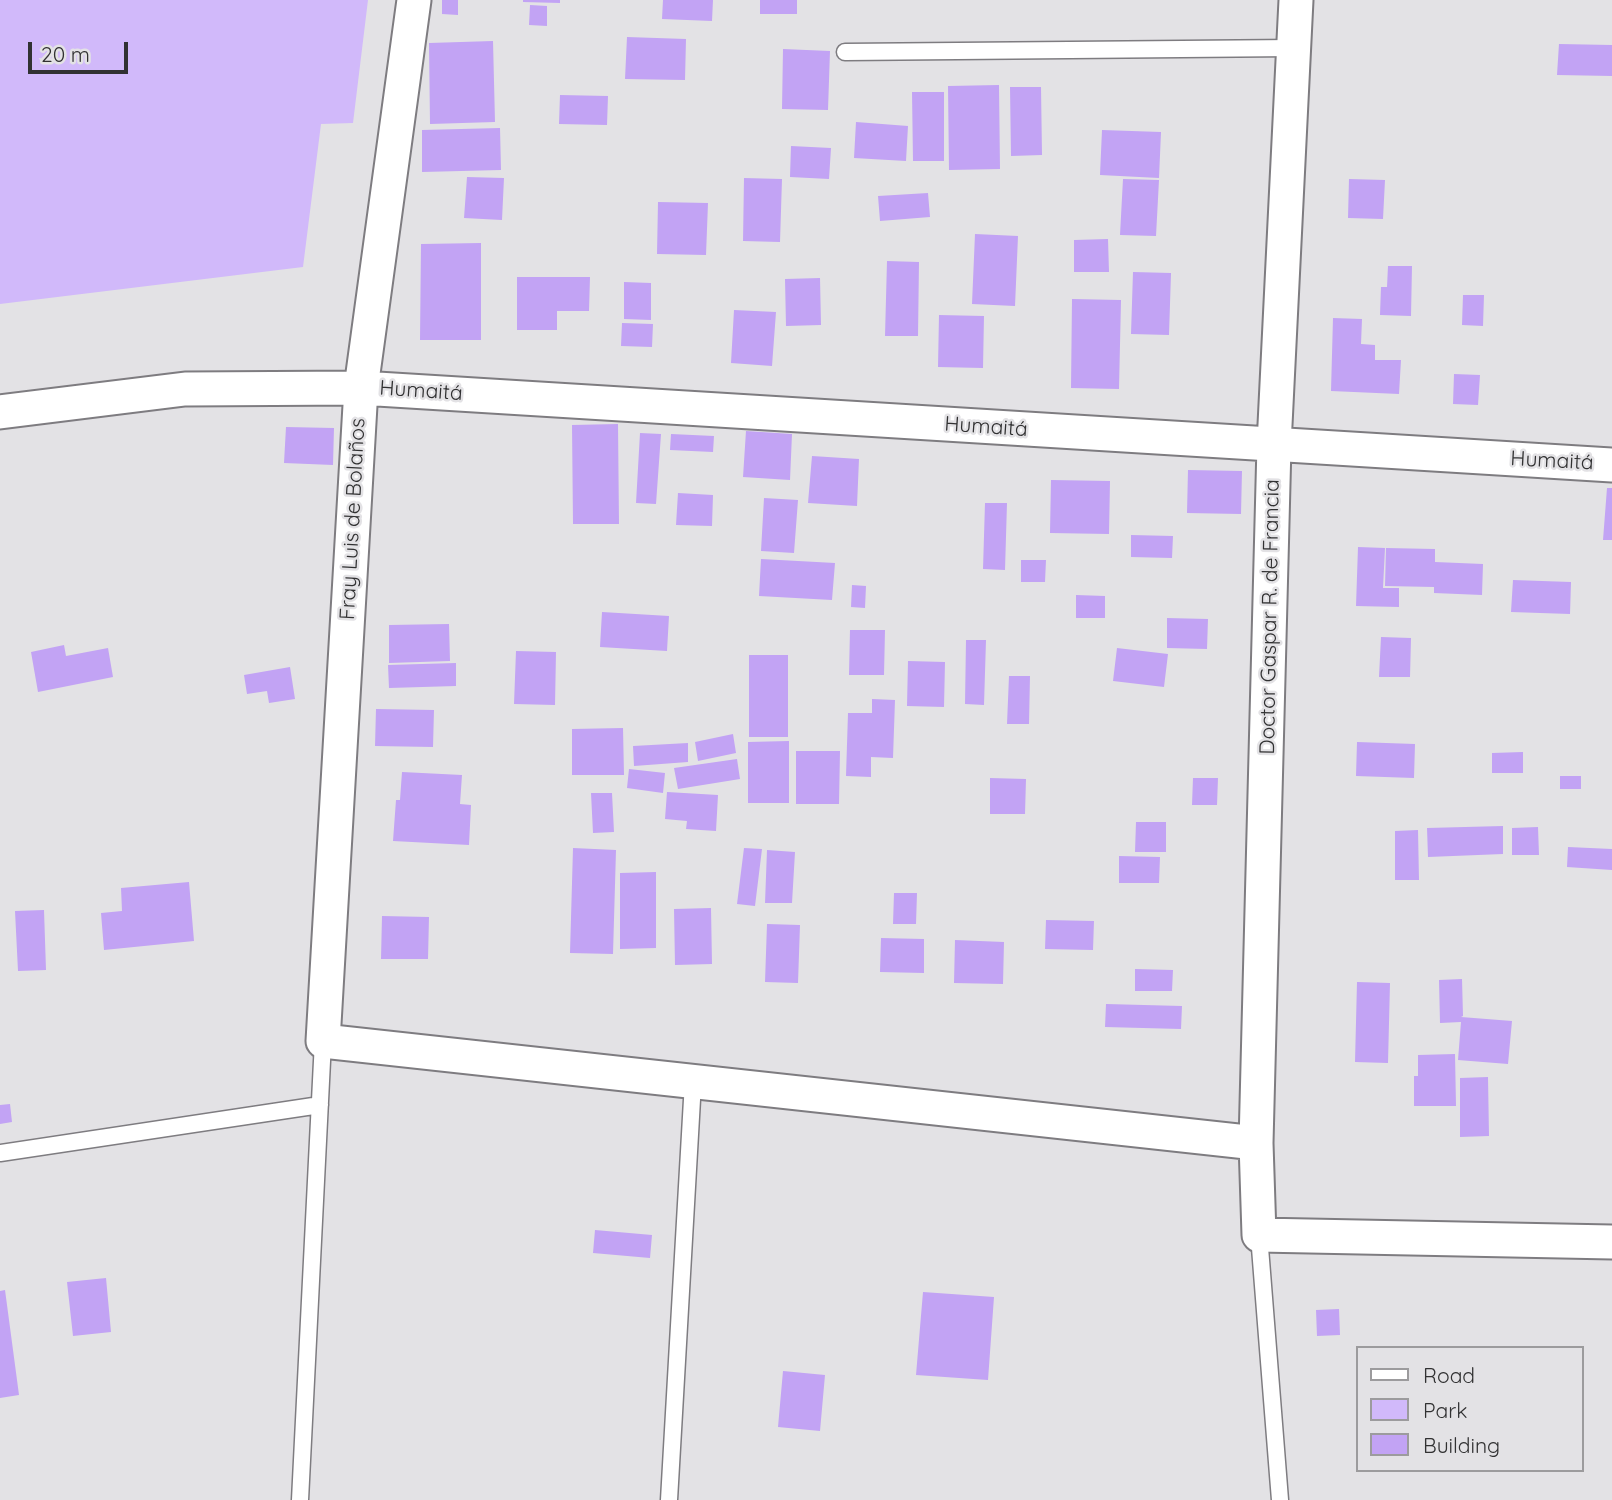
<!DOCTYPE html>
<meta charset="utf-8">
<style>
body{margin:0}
#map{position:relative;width:1612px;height:1500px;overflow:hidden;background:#e3e2e5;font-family:Quicksand,sans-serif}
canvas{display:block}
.legend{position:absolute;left:1356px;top:1346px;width:228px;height:126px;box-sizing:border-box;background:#e3e2e5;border:2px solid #9c9b9d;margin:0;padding:9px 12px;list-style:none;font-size:21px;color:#313132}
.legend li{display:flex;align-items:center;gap:14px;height:35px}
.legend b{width:35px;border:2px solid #9c9b9d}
.scale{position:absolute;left:28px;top:42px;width:100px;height:32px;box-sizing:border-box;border:4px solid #313132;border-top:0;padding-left:9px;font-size:21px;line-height:24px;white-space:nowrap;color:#313132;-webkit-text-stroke:5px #e3e2e5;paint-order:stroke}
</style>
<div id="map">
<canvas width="1612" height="1500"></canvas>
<ul class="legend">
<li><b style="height:9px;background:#fff"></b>Road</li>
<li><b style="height:19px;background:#d1b9fa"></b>Park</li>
<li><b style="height:19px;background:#c2a3f4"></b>Building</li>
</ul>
<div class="scale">20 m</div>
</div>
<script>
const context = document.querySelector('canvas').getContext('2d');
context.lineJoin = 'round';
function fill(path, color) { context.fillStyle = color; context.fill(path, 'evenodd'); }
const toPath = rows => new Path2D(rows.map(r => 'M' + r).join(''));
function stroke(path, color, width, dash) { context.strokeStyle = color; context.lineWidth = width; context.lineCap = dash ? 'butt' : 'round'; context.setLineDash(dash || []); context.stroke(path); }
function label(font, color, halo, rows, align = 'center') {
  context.font = font + ' Quicksand,sans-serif'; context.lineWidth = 5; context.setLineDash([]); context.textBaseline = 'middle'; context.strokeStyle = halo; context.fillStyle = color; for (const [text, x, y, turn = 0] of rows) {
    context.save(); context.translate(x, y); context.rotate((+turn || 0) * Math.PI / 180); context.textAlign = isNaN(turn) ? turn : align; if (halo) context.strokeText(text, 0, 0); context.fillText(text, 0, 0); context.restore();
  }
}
fill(toPath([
 [0,0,368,0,353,123,321,124,303,267,0,304]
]), '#d1b9fa');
fill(toPath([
 [442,0,458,0,458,15,442,14],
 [523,0,560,0,560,3,523,2],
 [663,0,713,0,712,21,662,19],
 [760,0,797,0,797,14,760,14],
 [530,5,547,6,547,26,529,25],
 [627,37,686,39,685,80,625,79],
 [493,41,495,122,430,124,429,43],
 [1559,44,1612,45,1612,76,1557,75],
 [783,49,830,51,828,110,782,109],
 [999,85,1000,169,949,170,948,86],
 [1010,87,1041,87,1042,155,1011,156],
 [912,92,944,92,944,161,913,161],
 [560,95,608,96,607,125,559,124],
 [856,122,908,126,906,161,854,158],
 [500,128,501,170,422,172,422,130],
 [1102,130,1161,132,1159,178,1100,175],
 [791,146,831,148,829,179,790,177],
 [467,177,504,178,502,220,464,218],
 [744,178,782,179,780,242,743,241],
 [1123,179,1159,180,1156,236,1120,235],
 [1349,179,1385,180,1383,219,1348,218],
 [928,193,930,217,880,221,878,196],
 [658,202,708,203,706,255,657,254],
 [975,234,1018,236,1015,306,972,304],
 [1108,239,1109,272,1074,272,1074,240],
 [481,243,481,340,420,340,421,244],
 [887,261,919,262,918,336,885,336],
 [1388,266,1412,266,1411,316,1380,315,1381,287,1387,287],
 [1133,272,1171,273,1169,335,1131,334],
 [517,277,590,277,589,311,557,311,557,330,517,330],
 [820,278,821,325,786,326,785,279],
 [624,282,651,283,651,320,624,319],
 [1463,295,1484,295,1483,326,1462,325],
 [1072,299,1121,300,1119,389,1071,388],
 [734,310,776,312,772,366,731,363],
 [939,315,984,316,983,368,938,367],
 [1333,318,1362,319,1361,344,1375,345,1375,360,1401,360,1399,394,1331,391],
 [622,323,653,324,652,347,621,346],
 [1454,374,1480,375,1478,405,1453,404],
 [618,424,619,524,573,524,572,425],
 [286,427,334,428,333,465,284,463],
 [746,431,792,434,790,480,743,477],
 [640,433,661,434,656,504,636,503],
 [671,434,714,436,713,452,670,450],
 [812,456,859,459,857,506,808,503],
 [1188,470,1242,471,1241,514,1187,513],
 [1051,480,1110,481,1109,534,1050,533],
 [1607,488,1612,488,1612,540,1603,540],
 [678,493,713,495,712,526,676,525],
 [764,498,798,500,794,553,761,551],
 [985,503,1007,503,1005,570,983,569],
 [1131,535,1173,536,1172,558,1131,557],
 [1358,547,1385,548,1383,588,1399,588,1399,607,1356,606],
 [1386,548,1435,549,1435,562,1483,564,1482,595,1434,593,1434,587,1385,586],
 [761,559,835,563,832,600,759,596],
 [1021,560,1046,560,1045,582,1021,582],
 [1513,580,1571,582,1570,614,1511,612],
 [852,585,866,586,865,608,851,607],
 [1076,595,1105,596,1105,618,1076,618],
 [602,612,669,616,667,651,600,647],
 [1167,618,1208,619,1207,649,1167,648],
 [449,624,450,661,389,663,389,625],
 [850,630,885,630,884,675,849,675],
 [1381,637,1411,638,1410,677,1379,677],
 [966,640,986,640,984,705,965,704],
 [64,645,66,656,108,648,113,677,38,692,31,652],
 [1117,648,1168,654,1164,687,1113,681],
 [516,651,556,652,555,705,514,704],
 [749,655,788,655,788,737,749,737],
 [908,661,945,662,944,707,907,706],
 [456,663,456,686,389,688,388,665],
 [290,667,295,699,269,703,267,691,247,694,244,675],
 [1009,676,1030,676,1029,724,1007,724],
 [872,699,895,700,893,758,871,757,871,777,846,776,848,713,872,713],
 [376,709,434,710,433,747,375,746],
 [623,728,624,775,572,775,572,729],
 [733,734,736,753,698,761,695,742],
 [789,741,789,803,748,803,748,742],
 [1357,742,1415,744,1414,778,1356,776],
 [688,743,688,762,634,766,633,746],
 [796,751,840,751,839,804,796,804],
 [1523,752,1523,773,1492,773,1492,753],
 [737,759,740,779,678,789,674,768],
 [629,769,665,773,663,793,627,788],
 [402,772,462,775,460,804,471,805,469,845,393,841,396,800,400,800],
 [1560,776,1581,776,1581,789,1560,789],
 [990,778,1026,779,1025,814,990,814],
 [1193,778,1218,778,1217,805,1192,805],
 [667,792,718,795,716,831,686,829,687,821,665,819],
 [591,793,612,793,614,832,593,833],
 [1136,822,1166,822,1166,852,1135,852],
 [1503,826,1503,854,1428,857,1427,828],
 [1538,827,1539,855,1512,855,1512,828],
 [1418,830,1419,880,1395,880,1395,831],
 [1568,847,1612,849,1612,870,1567,867],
 [573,848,616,850,613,954,570,953],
 [744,848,762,849,755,906,737,904],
 [767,850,795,852,792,903,765,903],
 [1119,856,1160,857,1159,883,1119,883],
 [656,872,656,948,620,949,620,873],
 [189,882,194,941,104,950,101,913,122,911,121,888],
 [894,893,917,893,916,924,893,924],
 [711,908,712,964,675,965,674,909],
 [44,910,46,970,18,971,15,911],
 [382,916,429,917,428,959,381,959],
 [1046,920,1094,921,1093,950,1045,949],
 [767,924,800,925,798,983,765,982],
 [881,938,924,939,924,973,880,972],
 [955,940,1004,942,1003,984,954,983],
 [1135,969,1173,970,1172,991,1135,991],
 [1462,979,1463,1016,1461,1017,1512,1021,1508,1064,1458,1060,1461,1022,1440,1023,1439,980],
 [1357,982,1390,983,1388,1063,1355,1062],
 [1106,1004,1182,1006,1181,1029,1105,1027],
 [1455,1054,1456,1106,1414,1106,1414,1076,1418,1076,1418,1055],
 [1488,1077,1489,1136,1460,1137,1460,1078],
 [10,1104,12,1122,0,1124,0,1105],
 [595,1230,652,1235,650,1258,593,1253],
 [106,1278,111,1332,73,1336,67,1282],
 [5,1290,19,1395,0,1398,0,1291],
 [923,1292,994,1297,988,1380,916,1375],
 [1339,1309,1340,1335,1317,1336,1316,1310],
 [783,1371,825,1375,820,1431,778,1427]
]), '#c2a3f4');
const service = toPath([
 [845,52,1294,48],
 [0,1153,320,1105],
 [1259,1235,1280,1500],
 [300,1500,323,1041],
 [669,1500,693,1082]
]);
const minor = toPath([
 [414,0,361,388,323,1041,1256,1143],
 [1296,0,1274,445,1256,1143,1259,1235,1612,1242],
 [0,412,185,389,361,388,1612,465]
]);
stroke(service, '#7e7c80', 19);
stroke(minor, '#7e7c80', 37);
stroke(service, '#fff', 16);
stroke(minor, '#fff', 33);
label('21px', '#313132', '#e3e2e5', [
 ["Humaitá",421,391,4],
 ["Humaitá",986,427,4],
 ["Humaitá",1552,461,3],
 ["Fray Luis de Bolaños",353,519,-87],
 ["Doctor Gaspar R. de Francia",1270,617,-89]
]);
</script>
